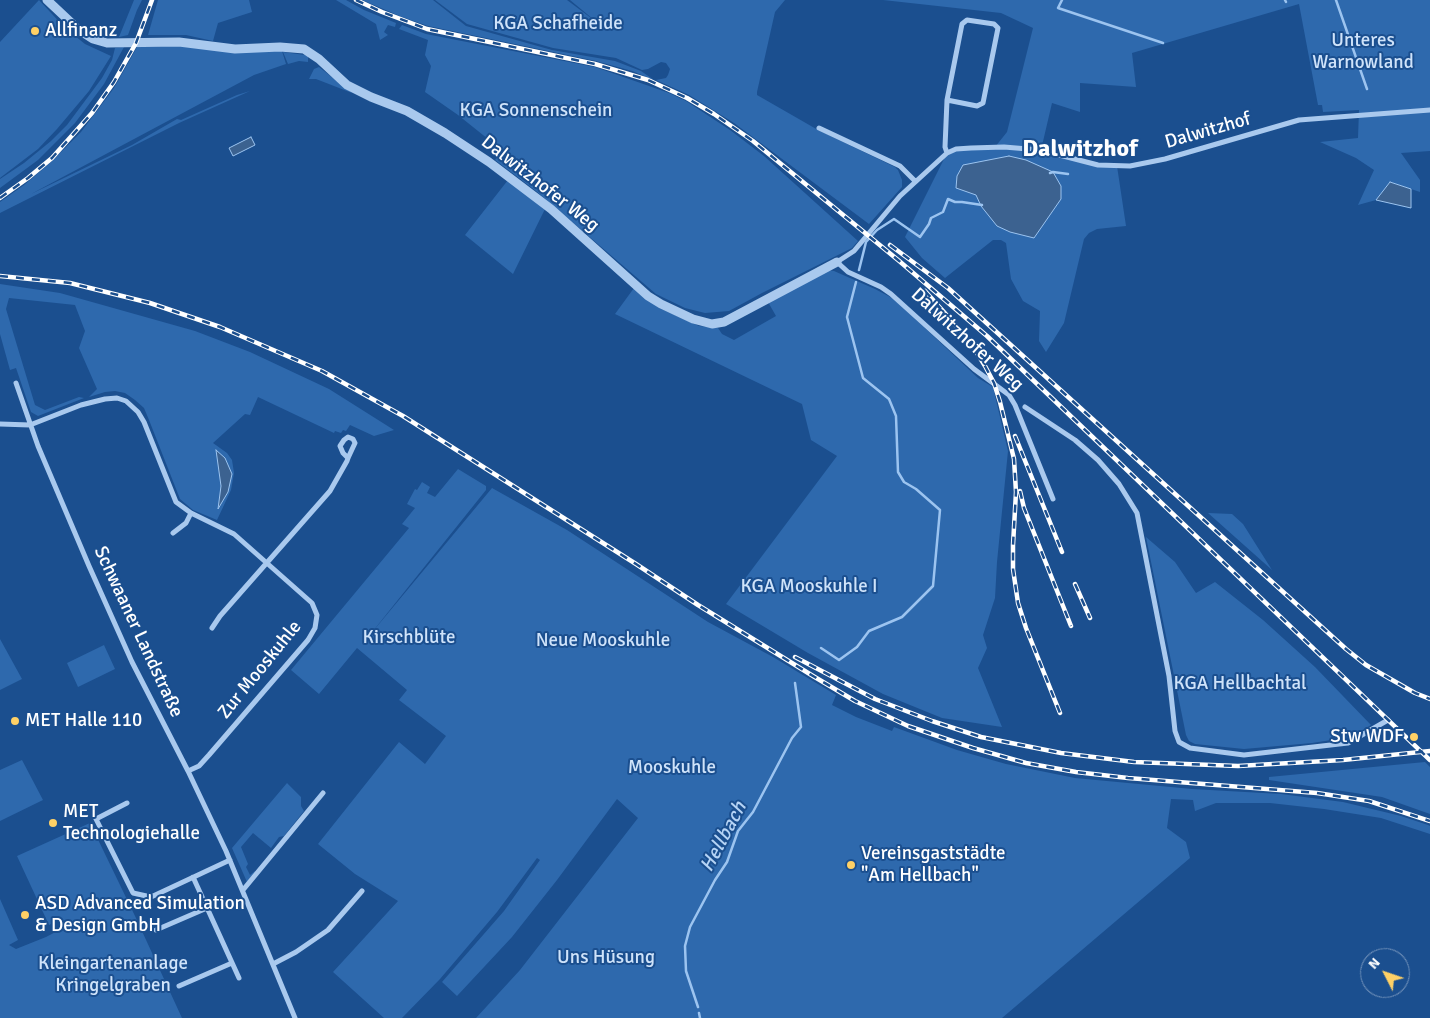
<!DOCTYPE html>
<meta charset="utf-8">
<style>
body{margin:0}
#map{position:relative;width:1430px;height:1018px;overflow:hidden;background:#1b4f8f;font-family:Signika,sans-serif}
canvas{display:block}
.north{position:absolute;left:1360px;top:948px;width:50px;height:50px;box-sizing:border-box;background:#1b4f8f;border:1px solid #7695bc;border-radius:50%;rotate:311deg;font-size:14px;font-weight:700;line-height:20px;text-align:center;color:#fff}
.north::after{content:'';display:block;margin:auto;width:18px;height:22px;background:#ffd166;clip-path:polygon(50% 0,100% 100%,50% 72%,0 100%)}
</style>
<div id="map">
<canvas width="1430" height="1018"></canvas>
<div class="north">N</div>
</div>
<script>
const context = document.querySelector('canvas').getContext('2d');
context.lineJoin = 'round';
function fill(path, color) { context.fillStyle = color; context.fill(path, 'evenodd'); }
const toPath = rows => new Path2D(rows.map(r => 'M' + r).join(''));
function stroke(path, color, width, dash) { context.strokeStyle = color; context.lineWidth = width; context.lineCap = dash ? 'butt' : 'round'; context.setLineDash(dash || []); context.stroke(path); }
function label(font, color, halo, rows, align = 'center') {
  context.font = font + ' Signika,sans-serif'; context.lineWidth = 4; context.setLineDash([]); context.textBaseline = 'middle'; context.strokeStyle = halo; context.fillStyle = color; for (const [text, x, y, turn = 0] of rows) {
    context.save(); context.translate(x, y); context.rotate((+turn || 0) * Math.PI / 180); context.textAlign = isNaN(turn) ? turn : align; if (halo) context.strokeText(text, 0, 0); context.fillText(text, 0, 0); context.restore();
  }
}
fill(toPath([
 [39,0,65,28,85,44,111,56,89,91,57,129,38,149,0,178,0,42],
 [134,0,142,0,137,10,128,35,119,37],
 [158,0,249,0,252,12,218,23,213,41,186,35,148,35],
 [336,0,346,0,364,10,396,23,395,27,388,25,384,32,388,35,380,40,376,24],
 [362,0,433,0,466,26,552,50,615,61,641,71,654,80,632,71,596,61,428,26,402,17],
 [435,0,567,0,599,24,570,0,785,0,775,12,757,92,757,95,818,130,895,167,898,170,902,180,902,187,869,224,734,123,689,95,656,80,666,78,668,75,670,69,666,63,661,62,648,69,642,70,616,58,553,48,467,24],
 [883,0,1430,0,1430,151,1401,153,1420,180,1420,192,1390,182,1376,200,1358,205,1374,170,1356,158,1320,142,1358,138,1359,110,1323,112,1322,105,1318,105,1299,4,1132,53,1136,87,1080,83,1080,112,1052,103,1041,150,1077,161,1117,166,1126,226,1097,229,1089,233,1084,239,1064,323,1046,352,1039,341,1040,311,1023,301,1011,279,1006,243,1001,240,993,240,945,278,922,258,905,237,947,153,956,149,995,147,1007,132,1033,28,1001,13],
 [402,25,426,34,595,67,669,93,686,101,730,130,764,156,858,241,852,248,762,293,729,311,705,313,685,308,656,294,536,191,495,160,503,151,458,115,425,92,431,66,425,55,428,40,399,29],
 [182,45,282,51,286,64,254,75,31,194,132,145,177,119,181,120,237,95,250,91,179,123,0,213,0,202,24,185,51,162,81,132,114,88,137,47],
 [124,47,104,84,75,123,38,160,0,188,0,179,24,163,51,141,67,125,102,78,112,60,115,48],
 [283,52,305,55,308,56,308,62,299,61,288,64],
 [319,67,352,93,316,79,309,79,314,69],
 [508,180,545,209,513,274,465,235],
 [827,270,834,271,875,289,894,299,978,378,993,387,1008,451,997,562,995,598,983,635,987,648,978,668,1002,727,942,718,883,694,808,653,726,604,837,456,811,440,802,404,615,314,634,288,659,308,699,326,718,328,722,334,734,340,776,316,768,302],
 [0,284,60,293,195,331,250,352,329,389,394,430,374,436,350,425,346,431,343,430,341,433,335,431,334,433,258,397,250,415,245,414,213,443,227,453,232,460,234,473,231,490,217,520,193,510,180,499,149,420,144,408,135,400,125,393,115,391,105,392,89,397,97,389,79,348,85,331,75,305,9,298,6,309,35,405,45,410,79,397,84,398,38,416,31,412,16,368,10,370,0,334],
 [458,469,486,486,486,490,369,636,492,488,567,530,708,622,773,657,836,695,832,705,856,717,892,731,894,727,957,750,1006,764,1075,778,1192,789,1281,794,1343,802,1401,816,1428,825,1430,826,1430,834,1381,818,1324,809,1270,803,1216,803,1195,811,1193,800,1171,799,1167,828,1186,842,1190,858,1002,1018,476,1018,520,970,638,818,617,799,557,880,512,937,457,996,442,982,504,911,540,860,537,858,497,912,440,979,402,1018,384,1018,333,972,398,901,355,874,318,844,399,742,425,764,446,736,399,700,407,690,357,648,319,694,291,670,409,528,402,524,415,508,407,504,415,489,417,490,422,482,430,487,427,493,435,497],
 [1208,513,1232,514,1243,524,1272,570],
 [1146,537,1175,562,1196,593,1215,582,1263,620,1315,667,1371,725,1351,737,1312,743,1244,749,1195,744,1189,741,1186,735],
 [0,639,22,679,0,690],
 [104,645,115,669,78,687,67,663],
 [22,760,43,800,0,821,0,770],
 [1425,762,1430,767,1430,814,1382,797,1269,780,1269,777],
 [287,783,301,797,301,806,304,811,284,836,279,837,271,848,253,833,241,847,248,864,246,867,250,875,255,871,255,872,247,882,232,848],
 [90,823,135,916,182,1018,0,1018,0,899,18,940,9,945,16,949,46,937,65,927,59,920,49,925,17,856]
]), '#2e69ad');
const water = toPath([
 [251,137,255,145,233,156,229,148,251,137],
 [1009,156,1026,160,1053,172,1061,186,1061,199,1034,238,1010,232,997,226,981,206,976,195,956,188,957,176,963,165,1009,156],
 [1390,182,1411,189,1411,208,1376,200,1390,182],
 [216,450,225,458,232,474,228,492,218,509,221,486,216,450]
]);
fill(water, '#3c6290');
stroke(water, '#9cc4f0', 1);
stroke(toPath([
 [1062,0,1058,8,1163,43],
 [1285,0,1286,2],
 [1336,0,1367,89],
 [1050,173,1053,172,1068,174],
 [859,270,866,242,877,230,894,219,920,237,929,224,931,218,943,212,948,199,955,202,962,202,982,205],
 [821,648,839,660,857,647,869,631,902,617,933,586,940,510,916,489,904,482,898,472,896,416,889,399,863,378,847,317,856,282],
 [698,1007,686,971,685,946,690,927,715,880,727,862,738,831,753,812,792,738,801,727,795,683],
 [699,1013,700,1018]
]), '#9cc4f0', 2.5);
stroke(toPath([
 [819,128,900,166,915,181],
 [947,153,945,147,947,100,962,24,967,20,994,24,998,28,983,103,977,106,947,100],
 [16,383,38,446,89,566,132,662,188,771,226,851,295,1018],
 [1025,407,1075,440,1098,460,1119,484,1137,513,1169,676,1175,731,1179,742,1190,748,1244,755,1348,743,1388,720],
 [0,424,30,425,81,405,105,399,117,398,126,401,138,412,144,422,176,502,191,513,234,534,312,603,317,615,315,628,308,640,209,755,199,766,188,771],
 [1053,499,1015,405,1009,395,974,369,891,294,881,287,848,272,837,262,854,251,900,196,947,153,956,149,971,148,1004,147,1040,150,1098,165,1130,166,1165,159,1299,120,1430,110],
 [173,533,186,523,191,513],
 [212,628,220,616,330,491,347,461,348,458,355,443,353,439,348,437,344,440,340,446,343,453,348,458],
 [127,803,96,819,133,893,151,897,230,860],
 [193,877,239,978],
 [243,890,323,793],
 [156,930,207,908],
 [273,964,296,952,328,930,362,891],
 [179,986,232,963]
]), '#a9c9ee', 5);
stroke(toPath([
 [47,0,79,30,93,39,107,43,179,42,235,49,280,47,304,49,319,59,347,85,371,97,407,111,445,133,489,162,551,209,648,296,661,304,693,319,712,324,724,322,837,262]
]), '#a9c9ee', 9);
const rail = toPath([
 [356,0,382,12,427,29,595,64,648,80,687,98,714,114,753,141,898,260,987,336,1430,760],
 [0,198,28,178,52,158,92,113,114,82,136,43,152,0],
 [890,245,948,288,1346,649,1366,665,1415,693,1430,699],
 [0,276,70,283,150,303,220,327,322,371,403,416,636,564,698,605,813,676,855,701,908,726,973,748,1026,763,1076,772,1128,778,1317,793,1369,801,1430,821],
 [925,291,969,340,985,366,994,383,1000,402,1014,459,1016,492,1013,545,1013,569,1018,603,1026,628,1060,713],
 [1015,436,1062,552],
 [1020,491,1024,508,1071,626],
 [1075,584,1090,618],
 [795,657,875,699,932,721,981,737,1061,753,1134,762,1238,766,1343,760,1430,751]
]);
stroke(rail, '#fff', 4.5);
stroke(rail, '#1b4f8f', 2.5, [8]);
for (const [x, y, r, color] of [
 [35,31,5,"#ffd166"],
 [15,721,5,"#ffd166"],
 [1414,737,5,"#ffd166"],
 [53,823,5,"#ffd166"],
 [851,865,5,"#ffd166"],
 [25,915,5,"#ffd166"]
]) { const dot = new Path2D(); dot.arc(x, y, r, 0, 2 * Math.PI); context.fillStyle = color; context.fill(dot); stroke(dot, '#1b4f8f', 2); }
label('19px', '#cfe3fa', '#1b4f8f', [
 ["KGA Schafheide",558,24],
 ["Unteres",1363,41],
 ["Warnowland",1363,63],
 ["KGA Sonnenschein",536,111],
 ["KGA Mooskuhle I",809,587],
 ["Kirschblüte",409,638],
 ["Neue Mooskuhle",603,641],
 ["KGA Hellbachtal",1240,684],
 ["Mooskuhle",672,768],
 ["Uns Hüsung",606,958],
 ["Kleingartenanlage",113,964],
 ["Kringelgraben",113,986]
]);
label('19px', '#fff', '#1b4f8f', [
 ["Allfinanz",45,31],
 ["MET Halle 110",25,721],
 ["Stw WDF",1404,737,"right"],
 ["MET",63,812],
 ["Technologiehalle",63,834],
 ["Vereinsgaststädte",861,854],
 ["\"Am Hellbach\"",861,876],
 ["ASD Advanced Simulation",35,904],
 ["& Design GmbH",35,926]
], 'left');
label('19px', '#fff', '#1b4f8f', [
 ["Dalwitzhof",1208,131,-16],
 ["Dalwitzhofer Weg",540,184,38],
 ["Dalwitzhofer Weg",967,340,42],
 ["Schwaaner Landstraße",138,632,65],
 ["Zur Mooskuhle",260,670,-51]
]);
label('italic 20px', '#b5d3f5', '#1b4f8f', [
 ["Hellbach",724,837,-62]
]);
label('bold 24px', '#fff', '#1b4f8f', [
 ["Dalwitzhof",1080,150]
]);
</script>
